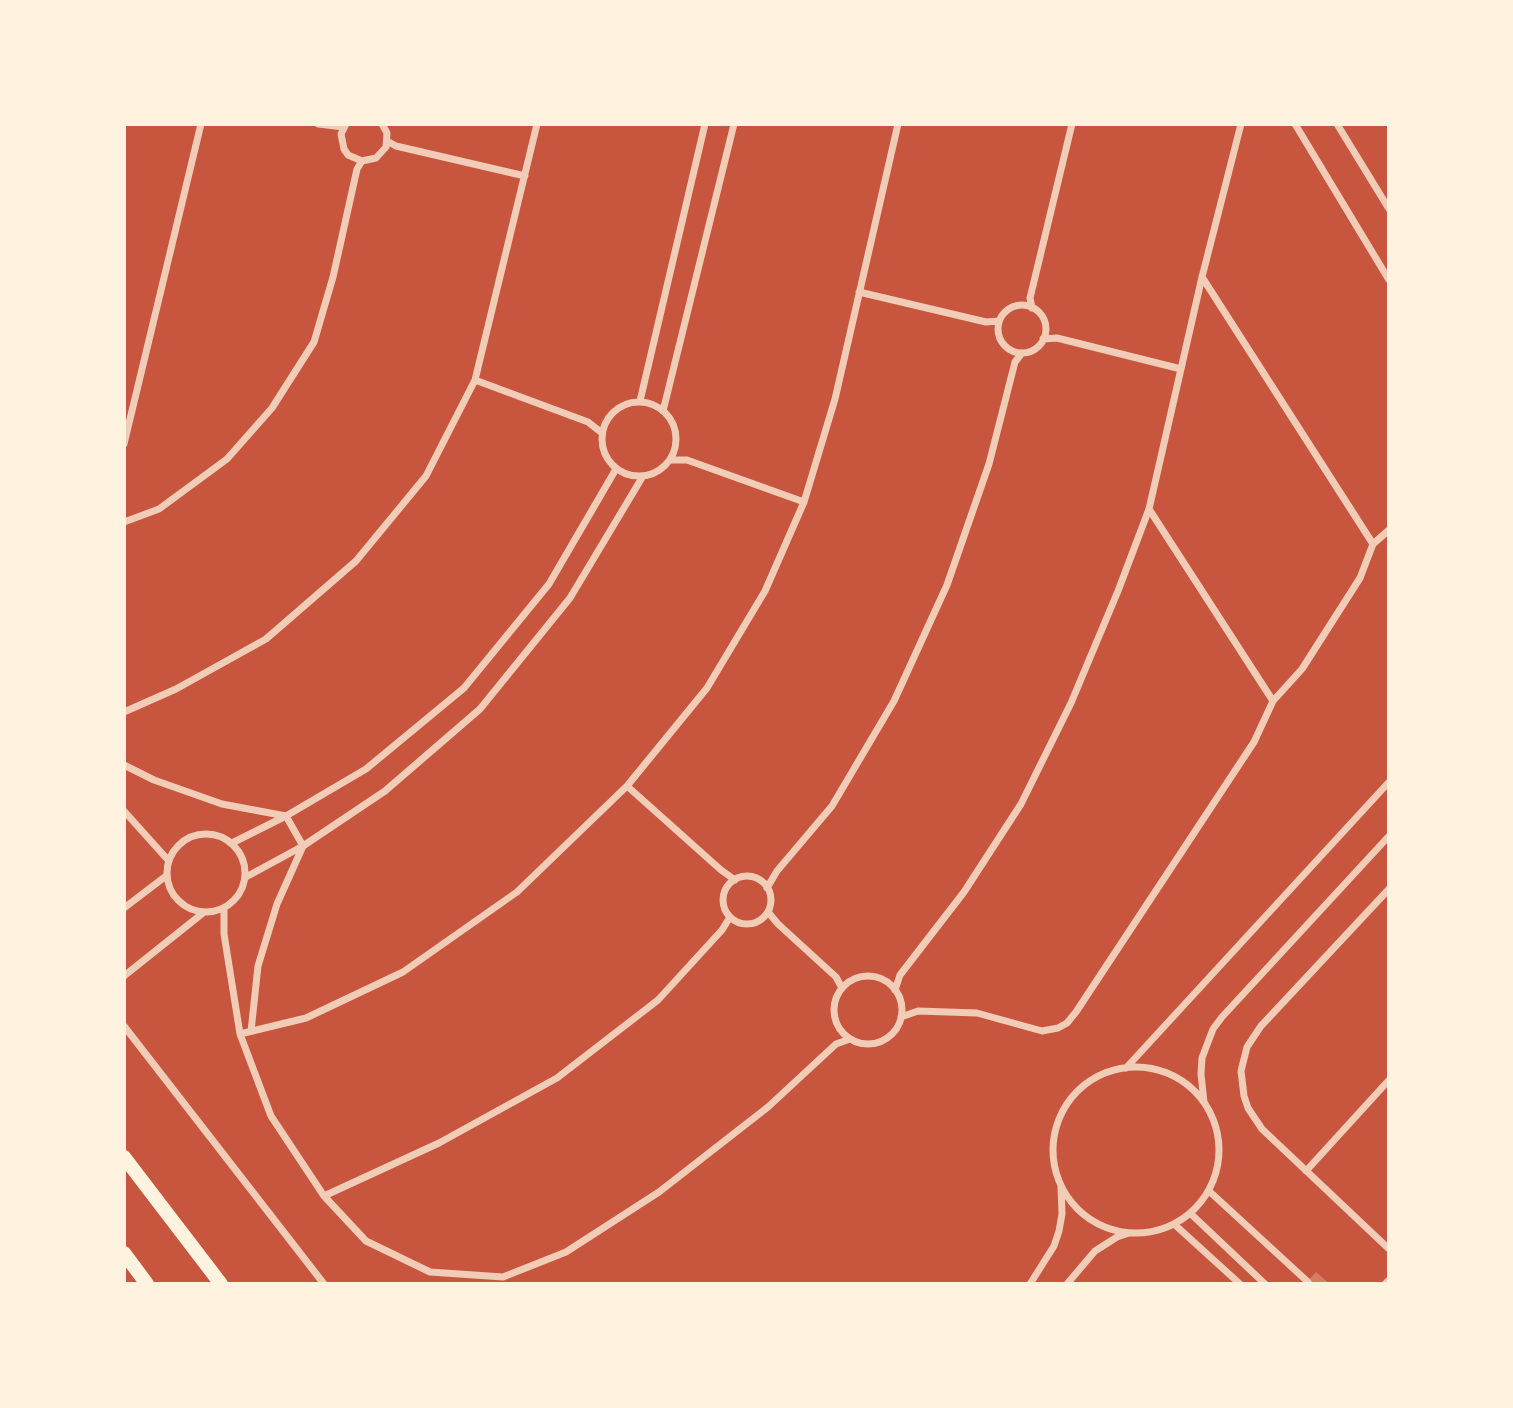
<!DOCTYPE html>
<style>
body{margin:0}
#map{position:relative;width:1513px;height:1408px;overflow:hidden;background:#c8553d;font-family:"Noto Sans",sans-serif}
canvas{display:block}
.frame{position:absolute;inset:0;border:126px solid #fff3e0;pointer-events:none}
</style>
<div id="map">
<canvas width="1513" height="1408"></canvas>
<div class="frame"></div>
</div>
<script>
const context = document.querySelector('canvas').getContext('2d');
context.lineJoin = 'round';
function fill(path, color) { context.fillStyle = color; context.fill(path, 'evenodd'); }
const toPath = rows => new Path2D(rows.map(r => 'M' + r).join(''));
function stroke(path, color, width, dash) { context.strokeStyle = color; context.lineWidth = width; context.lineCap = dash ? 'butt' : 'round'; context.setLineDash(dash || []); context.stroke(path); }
fill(toPath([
 [1316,1272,1330,1284,1305,1284]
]), '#d67c66');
stroke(toPath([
 [318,124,344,127],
 [346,124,341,134,344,149,348,155,362,161,376,158,386,147,387,133,382,124],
 [1295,124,1389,280],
 [1337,124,1389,209],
 [387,141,396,146,525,176],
 [1202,277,1373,544],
 [859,292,986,322,999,321],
 '998 329a24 24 0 1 1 48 0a24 24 0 1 1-48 0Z',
 [1032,308,1030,298,1072,124],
 [1043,339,1057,338,1181,369],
 [475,380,588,422,602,433],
 [640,401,705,124],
 '602 439a37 37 0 1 1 74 0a37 37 0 1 1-74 0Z',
 [663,411,734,124],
 [124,444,201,124],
 [670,460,687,460,804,502],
 [1149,509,1273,701],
 [124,522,159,509,227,459,272,408,314,342,333,277,357,169,362,161],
 [124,712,176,689,266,639,356,561,426,476,475,380,537,124],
 [124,765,154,780,222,804,286,816,303,846,277,904,258,966,251,1031],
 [627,786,721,870,735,880],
 [124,811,168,860],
 '167 873a39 39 0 1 1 78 0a39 39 0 1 1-78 0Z',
 [232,843,286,816,366,769,464,688,549,584,616,469],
 '723 900a24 24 0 1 1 48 0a24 24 0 1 1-48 0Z',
 [246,877,303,846,385,791,480,709,570,598,643,476],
 [767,888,777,871,832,806,894,701,947,585,989,464,1015,362,1022,353],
 [1389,889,1261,1026,1247,1047,1241,1071,1244,1096,1248,1108,1262,1129,1389,1249],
 [124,908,166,876],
 [224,909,224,934,240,1034,271,1116,324,1196,366,1241,430,1272,503,1277,566,1252,659,1192,768,1107,836,1044,850,1039],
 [768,912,778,924,836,977,842,988],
 [124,976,203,913],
 '834 1010a34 34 0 1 1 68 0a34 34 0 1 1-68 0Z',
 [895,990,900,975,964,892,1021,804,1071,703,1118,591,1149,509,1202,277,1241,124],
 [901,1017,918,1011,977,1013,1042,1031,1058,1028,1067,1023,1076,1012,1254,742,1273,701,1302,669,1360,578,1373,544,1389,530],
 [124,1026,324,1284],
 [240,1034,306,1018,403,972,517,892,627,786,707,688,765,591,804,502,835,399,898,124],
 '1053 1150a83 83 0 1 1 166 0a83 83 0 1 1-166 0Z',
 [1126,1068,1389,782],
 [1204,1102,1201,1074,1202,1058,1213,1029,1222,1017,1389,836],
 [1306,1171,1389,1080],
 [1209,1191,1308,1282],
 [324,1196,439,1143,557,1078,658,1000,722,930,730,917],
 [1191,1214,1265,1284],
 [1174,1224,1240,1284],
 [1030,1284,1054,1246,1059,1231,1062,1214,1061,1187],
 [1067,1284,1095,1251,1117,1237,1129,1233],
 [1385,1284,1389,1280]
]), '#f1ccb7', 7);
stroke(toPath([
 [124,1157,221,1284],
 [124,1253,147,1284]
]), '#fff3e0', 14);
</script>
